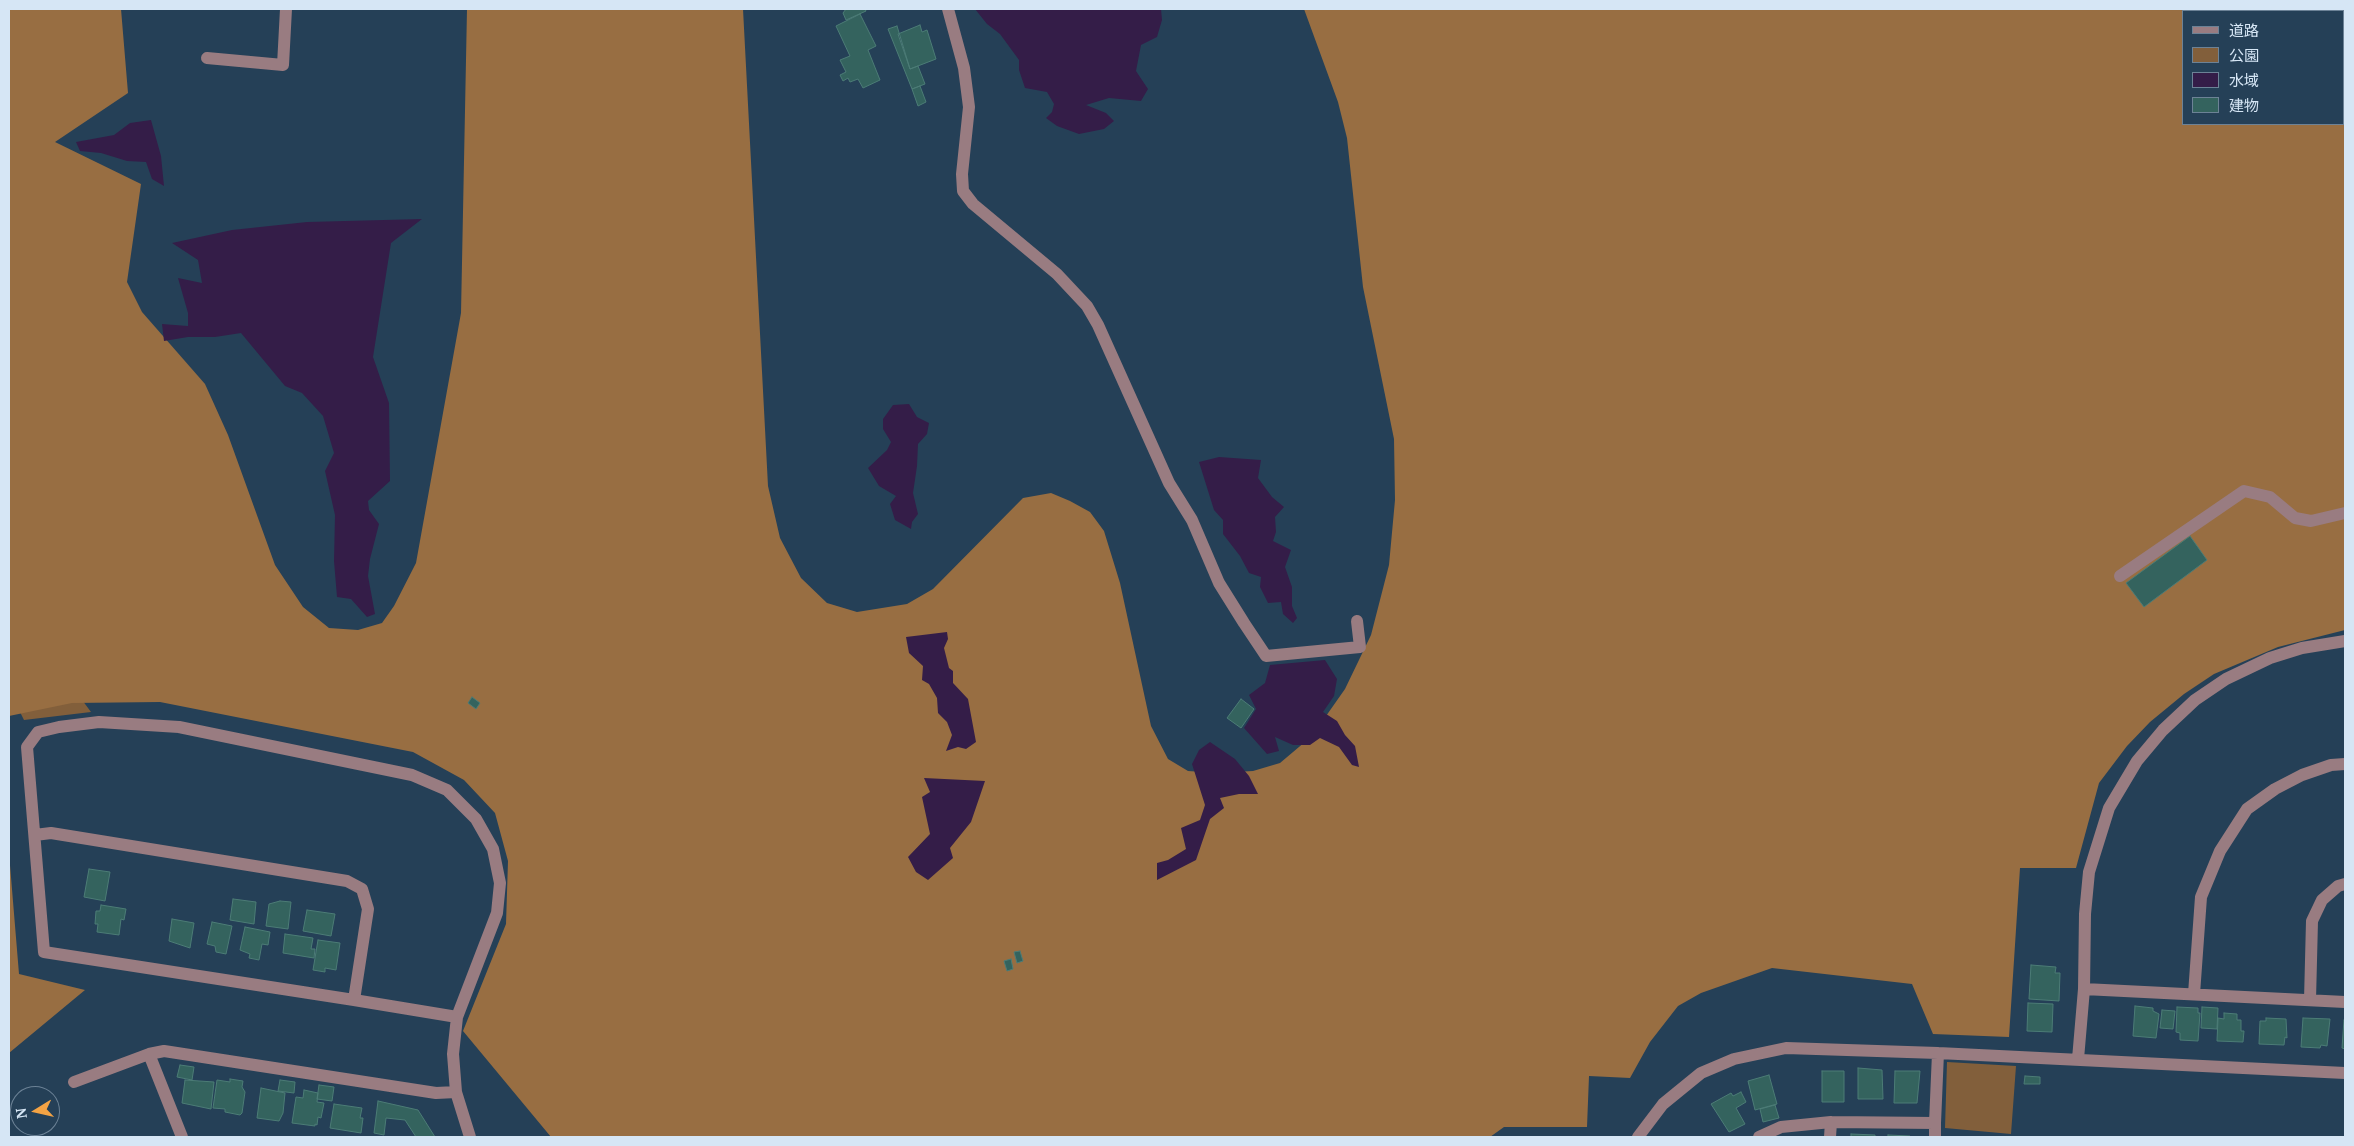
<!DOCTYPE html>
<meta charset="utf-8">
<style>
body{margin:0}
#map{position:relative;width:2354px;height:1146px;overflow:hidden;background:#254057;font-family:"PT Serif","Noto Sans JP",serif}
canvas{display:block}
.frame{position:absolute;inset:0;border:10px solid #d6e6f5;pointer-events:none}
.legend{position:absolute;left:2182px;top:10px;width:162px;height:115px;box-sizing:border-box;background:#254057;border:1px solid #6c8296;margin:0;padding:6px 9px;list-style:none;font-size:15px;color:#d6e6f5}
.legend li{display:flex;align-items:center;gap:10px;height:25px}
.legend b{width:25px;border:1px solid #6c8296}
.north{position:absolute;left:10px;top:1086px;width:50px;height:50px;box-sizing:border-box;background:#254057;border:1px solid #6c8296;border-radius:50%;rotate:261deg;font-size:14px;font-weight:700;line-height:20px;text-align:center;color:#d6e6f5}
.north::after{content:'';display:block;margin:auto;width:18px;height:22px;background:#f4a344;clip-path:polygon(50% 0,100% 100%,50% 72%,0 100%)}
</style>
<div id="map">
<canvas width="2354" height="1146"></canvas>
<div class="frame"></div>
<ul class="legend">
<li><b style="height:6px;background:#997c81"></b>道路</li>
<li><b style="height:14px;background:#825f3b"></b>公園</li>
<li><b style="height:14px;background:#341d48"></b>水域</li>
<li><b style="height:14px;background:#34635e"></b>建物</li>
</ul>
<div class="north">N</div>
</div>
<script>
const context = document.querySelector('canvas').getContext('2d');
context.lineJoin = 'round';
function fill(path, color) { context.fillStyle = color; context.fill(path, 'evenodd'); }
const toPath = rows => new Path2D(rows.map(r => 'M' + r).join(''));
function stroke(path, color, width, dash) { context.strokeStyle = color; context.lineWidth = width; context.lineCap = dash ? 'butt' : 'round'; context.setLineDash(dash || []); context.stroke(path); }
fill(toPath([
 [68,681,91,712,24,720,14,700],
 [1947,1062,2016,1066,2011,1134,1945,1128]
]), '#825f3b');
fill(toPath([
 [9,9,121,9,128,93,55,142,141,184,127,282,142,312,205,384,228,435,275,565,303,607,329,628,358,630,382,623,394,606,416,563,461,313,467,9,743,9,768,486,780,538,801,578,827,603,857,612,907,604,933,589,1023,498,1051,493,1070,501,1090,512,1104,531,1120,583,1151,726,1168,759,1188,771,1217,773,1253,771,1280,763,1312,736,1345,689,1371,635,1389,565,1395,500,1394,439,1363,287,1347,138,1338,102,1304,9,2345,9,2345,630,2278,647,2214,674,2184,694,2150,722,2127,746,2099,783,2076,868,2020,868,2009,1037,1933,1034,1912,984,1772,968,1701,993,1678,1006,1650,1042,1630,1078,1589,1076,1587,1127,1504,1127,1490,1137,551,1137,463,1031,506,924,508,861,495,813,464,780,413,752,160,702,72,703,9,716],
 [2183,11,2343,11,2343,124,2183,124],
 [9,853,19,974,85,990,9,1053]
]), '#986e42');
fill(toPath([
 [975,9,1161,9,1162,20,1157,37,1141,45,1136,71,1148,89,1141,101,1109,98,1086,105,1106,113,1114,121,1104,129,1079,134,1057,126,1046,118,1052,112,1054,104,1047,92,1025,88,1019,70,1019,60,1000,34,987,24],
 [151,120,161,156,164,186,152,179,146,162,127,161,101,153,80,151,76,142,114,135,130,123],
 [422,219,391,243,373,357,389,403,390,481,368,501,369,510,379,524,370,559,368,576,375,614,367,617,351,599,337,597,334,561,335,515,325,471,334,453,323,416,302,393,285,386,241,333,215,337,188,337,164,341,162,324,188,326,188,313,178,278,202,283,198,260,172,243,232,230,307,222],
 [909,404,917,417,929,423,927,434,918,444,917,466,913,493,918,514,912,522,911,529,895,520,890,504,896,496,879,486,868,468,887,450,891,442,883,429,883,419,893,405],
 [1219,457,1261,460,1258,478,1272,497,1284,507,1275,517,1276,532,1273,541,1291,550,1285,567,1292,587,1292,606,1297,618,1293,623,1283,614,1281,602,1268,603,1260,587,1261,577,1249,573,1240,556,1223,534,1223,520,1214,510,1199,462],
 [947,632,948,639,944,648,949,668,953,671,953,683,968,699,976,742,966,749,958,747,946,751,952,735,947,722,938,713,937,698,929,684,922,680,923,666,909,653,906,637],
 [1325,660,1337,679,1334,696,1323,712,1337,721,1345,735,1355,746,1359,767,1352,765,1339,747,1320,738,1310,745,1293,745,1275,737,1279,751,1267,754,1244,728,1256,709,1249,695,1265,683,1270,665],
 [1210,742,1235,759,1249,776,1258,794,1239,794,1220,798,1224,808,1210,819,1196,860,1157,880,1157,863,1168,860,1186,849,1181,828,1200,820,1205,805,1192,764,1199,750],
 [924,778,985,781,971,822,950,848,953,858,928,880,916,872,908,857,930,834,922,797,930,792]
]), '#341d48');
const building = toPath([
 [846,9,865,9,866,11,846,20,843,13,846,9],
 [860,14,876,46,868,50,880,80,863,88,858,79,850,82,848,78,843,81,840,75,846,72,840,60,850,56,836,26,860,14],
 [920,25,922,32,927,30,936,59,910,69,898,34,920,25],
 [897,26,910,69,918,66,925,84,912,89,888,29,897,26],
 [920,86,926,102,918,106,912,89,920,86],
 [2190,536,2207,560,2144,607,2126,583,2190,536],
 [472,697,480,703,476,709,468,703,472,697],
 [1241,699,1254,709,1241,728,1227,718,1241,699],
 [89,869,110,872,105,901,84,897,89,869],
 [233,899,256,902,254,924,230,920,233,899],
 [280,901,291,902,288,929,266,926,269,904,280,901],
 [101,905,126,909,124,920,121,919,119,935,97,932,98,924,95,924,96,911,100,911,101,905],
 [307,910,335,914,331,936,303,931,307,910],
 [172,919,194,923,190,948,169,941,172,919],
 [212,922,232,926,226,954,216,952,215,946,207,944,212,922],
 [245,927,270,932,268,945,262,944,259,960,249,958,250,954,240,950,245,927],
 [285,934,313,938,311,949,315,949,314,958,283,953,285,934],
 [318,940,340,943,336,970,325,968,325,972,313,970,318,940],
 [1020,951,1023,961,1017,963,1014,952,1020,951],
 [1011,959,1013,969,1007,971,1004,961,1011,959],
 [2031,965,2056,967,2055,973,2060,973,2059,1001,2029,999,2031,965],
 [2028,1003,2053,1004,2052,1032,2027,1031,2028,1003],
 [2135,1006,2153,1008,2153,1011,2159,1014,2156,1038,2133,1036,2135,1006],
 [2177,1007,2198,1008,2198,1013,2200,1013,2198,1041,2180,1040,2180,1033,2176,1032,2177,1007],
 [2202,1007,2218,1008,2217,1029,2201,1028,2202,1007],
 [2162,1010,2175,1011,2173,1029,2160,1028,2162,1010],
 [2224,1013,2237,1014,2237,1020,2241,1020,2241,1031,2244,1031,2243,1042,2217,1041,2218,1018,2224,1019,2224,1013],
 [2266,1018,2286,1019,2287,1038,2285,1037,2284,1045,2259,1044,2260,1021,2266,1021,2266,1018],
 [2303,1018,2330,1019,2327,1046,2321,1045,2320,1048,2301,1047,2303,1018],
 [2344,1020,2345,1020,2345,1049,2342,1048,2344,1020],
 [180,1065,194,1067,192,1080,177,1077,180,1065],
 [1858,1068,1882,1070,1883,1099,1858,1099,1858,1068],
 [1822,1071,1844,1071,1844,1102,1822,1102,1822,1071],
 [1895,1071,1920,1071,1917,1103,1894,1103,1895,1071],
 [1769,1075,1777,1104,1755,1110,1748,1081,1769,1075],
 [2025,1076,2040,1077,2040,1084,2024,1084,2025,1076],
 [230,1079,243,1081,242,1087,245,1092,242,1113,240,1115,225,1112,225,1109,213,1108,217,1080,230,1082,230,1079],
 [185,1080,214,1082,211,1109,182,1103,185,1080],
 [280,1080,295,1082,294,1093,278,1091,280,1080],
 [319,1085,334,1087,332,1101,317,1099,319,1085],
 [261,1088,285,1093,283,1113,279,1121,257,1118,261,1088],
 [304,1090,318,1093,317,1102,324,1103,321,1118,318,1117,317,1125,315,1124,315,1126,292,1123,296,1097,303,1098,304,1090],
 [1741,1092,1746,1102,1736,1108,1745,1124,1729,1132,1711,1104,1731,1093,1733,1096,1741,1092],
 [378,1101,418,1110,435,1137,416,1137,405,1120,386,1118,384,1135,374,1133,378,1101],
 [334,1104,362,1108,360,1118,363,1118,361,1133,330,1128,334,1104],
 [1775,1105,1779,1118,1763,1122,1760,1109,1775,1105],
 [1851,1134,1875,1135,1875,1137,1851,1137,1851,1134],
 [1888,1135,1910,1136,1910,1137,1888,1137,1888,1135]
]);
fill(building, '#34635e');
stroke(building, '#4c7c76', 1);
stroke(toPath([
 [948,9,964,68,969,107,962,174,963,191,973,204,1057,274,1087,306,1098,325,1169,483,1192,520,1219,583,1244,623,1266,656,1360,647,1357,621],
 [207,58,283,65,286,9],
 [2120,576,2244,491,2270,497,2295,518,2311,521,2345,513],
 [35,835,51,833,347,881,362,889,368,909,354,1000,457,1017],
 [2084,989,2345,1002],
 [2194,994,2201,897,2220,851,2247,809,2275,789,2302,775,2331,765,2345,764],
 [354,1000,44,952,27,747,38,732,59,727,99,722,179,727,412,775,447,790,476,819,493,849,500,883,497,913,457,1017,453,1054,456,1092,470,1137],
 [2310,1000,2312,921,2322,900,2338,886,2345,884],
 [149,1054,182,1137],
 [2078,1059,2084,989,2085,914,2089,872,2109,808,2137,761,2163,730,2195,700,2226,679,2270,658,2302,648,2345,641],
 [74,1082,149,1054,164,1051,436,1093,456,1092],
 [1935,1123,1938,1053],
 [1638,1137,1663,1104,1701,1073,1734,1059,1786,1048,1938,1053,2345,1073],
 [1759,1137,1781,1127,1831,1122,1935,1123,1935,1137],
 [1830,1137,1831,1122]
]), '#997c81', 12);
</script>
